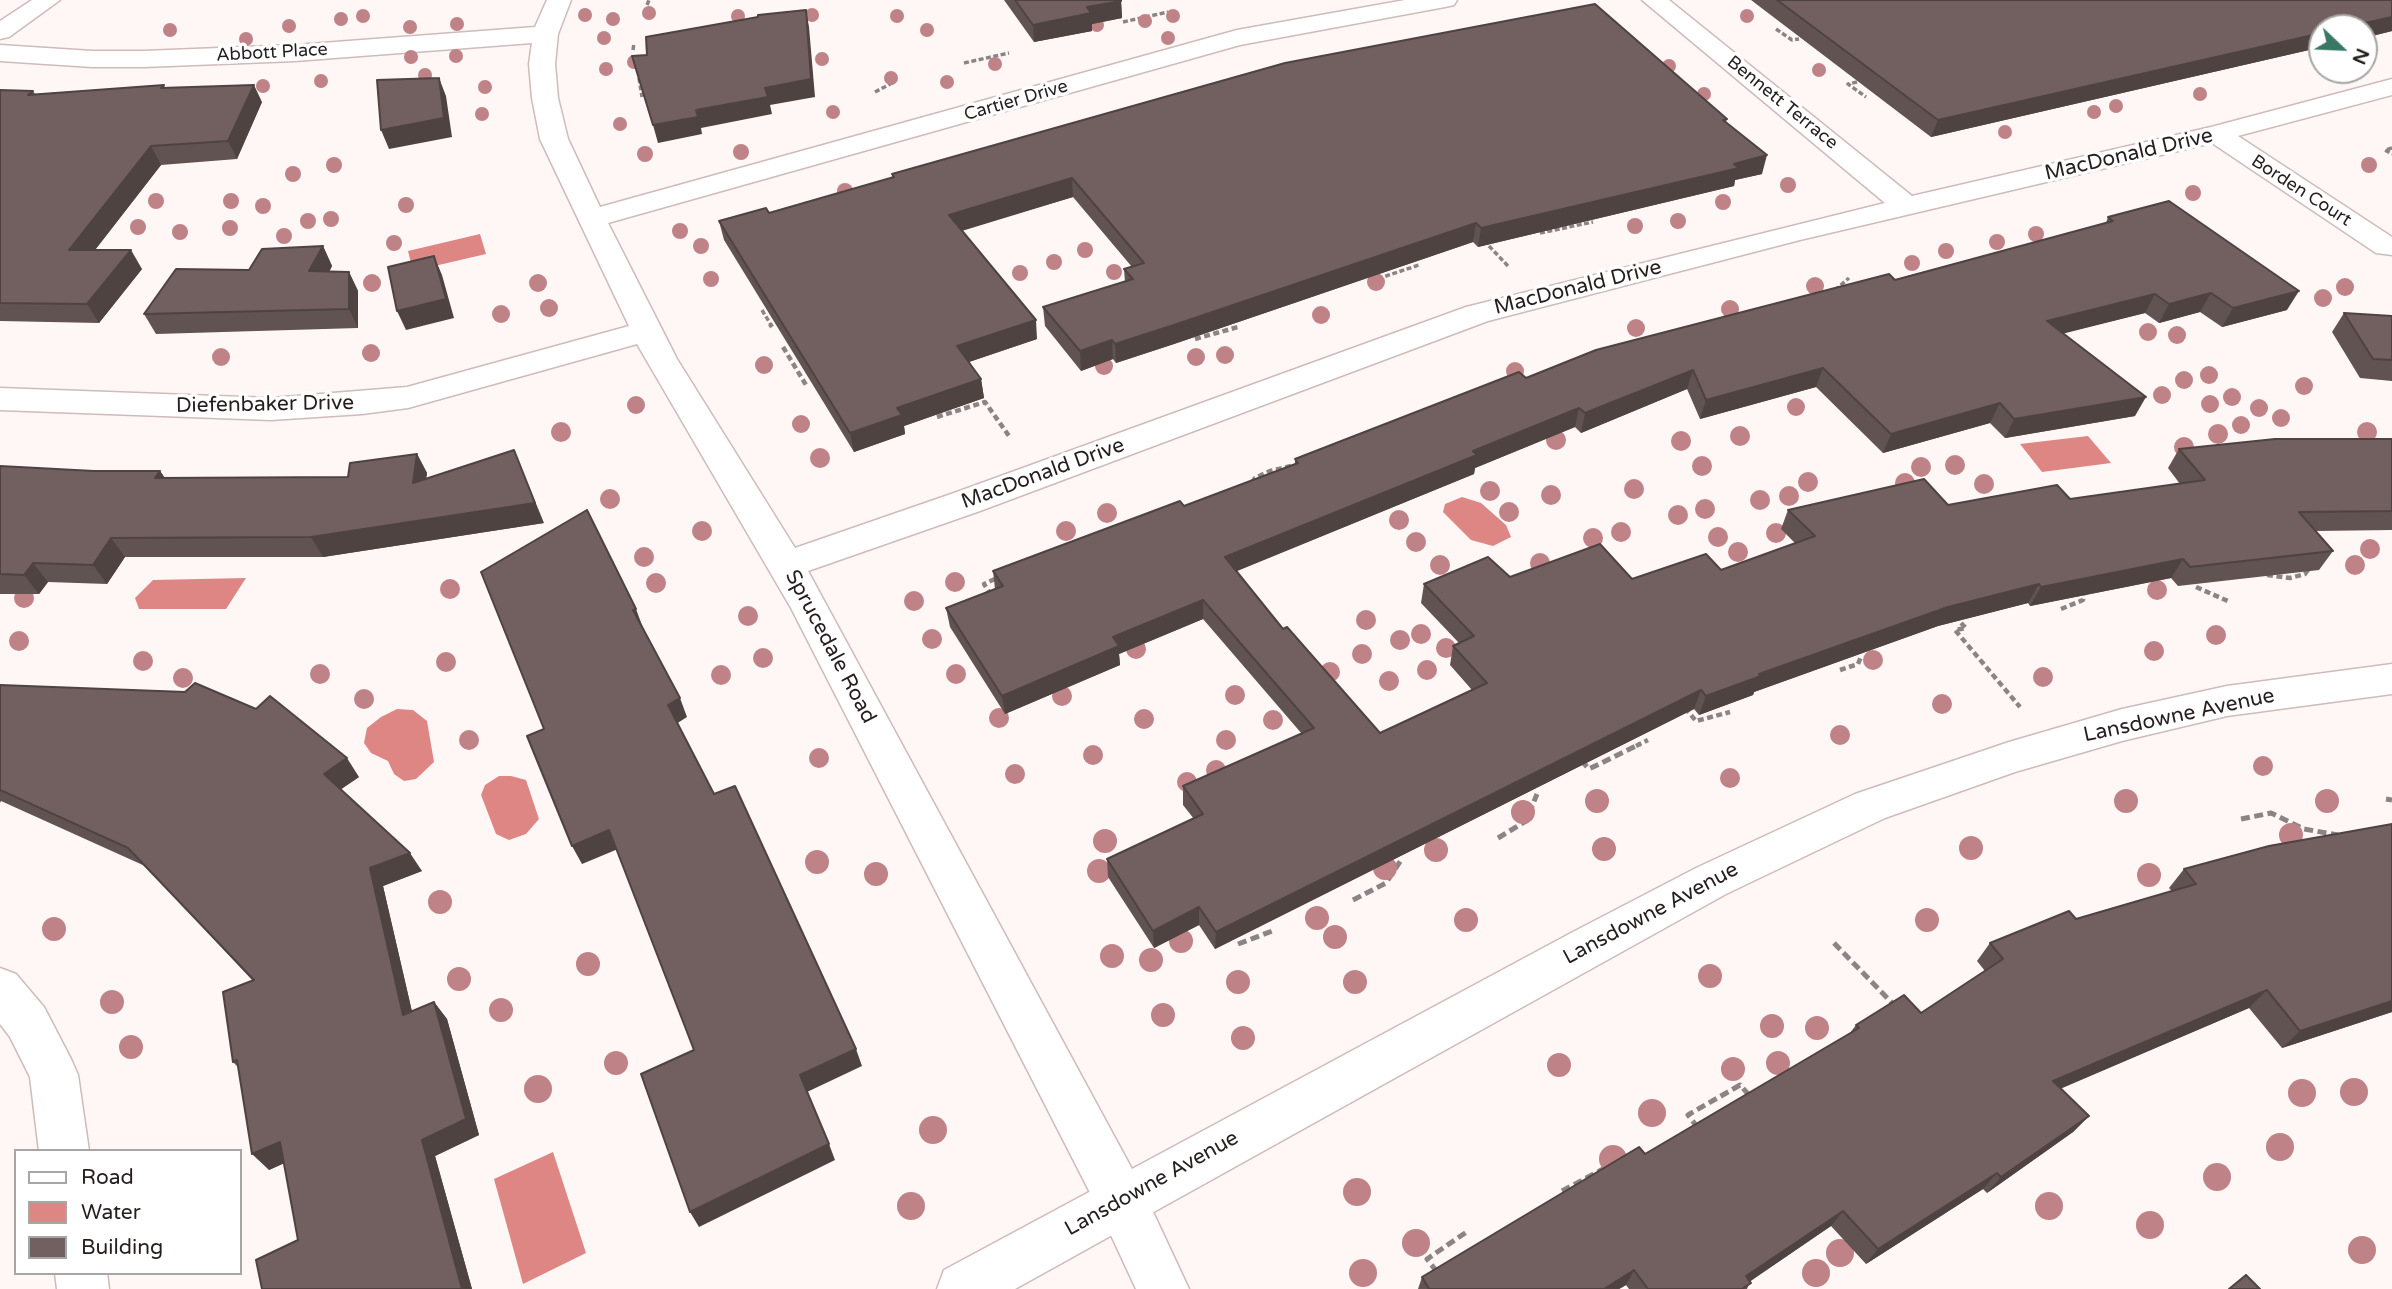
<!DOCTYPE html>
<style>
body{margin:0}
#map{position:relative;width:2392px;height:1289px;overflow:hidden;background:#fff7f6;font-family:"Varela Round",sans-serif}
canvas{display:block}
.legend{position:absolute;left:14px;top:1149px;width:228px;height:126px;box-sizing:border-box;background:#fff;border:2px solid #a8a5a5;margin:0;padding:9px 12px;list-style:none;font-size:21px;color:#261e1e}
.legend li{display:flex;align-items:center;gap:14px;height:35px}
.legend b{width:35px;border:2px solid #a8a5a5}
.north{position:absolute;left:2308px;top:14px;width:70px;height:70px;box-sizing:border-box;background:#fff;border:2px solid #a8a5a5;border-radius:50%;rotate:113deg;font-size:19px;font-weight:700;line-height:28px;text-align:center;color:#261e1e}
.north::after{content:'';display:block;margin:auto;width:24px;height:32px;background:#397865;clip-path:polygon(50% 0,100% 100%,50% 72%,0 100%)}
</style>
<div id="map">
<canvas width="2392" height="1289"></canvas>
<ul class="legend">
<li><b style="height:9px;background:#fff"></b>Road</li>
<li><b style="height:19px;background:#dd8684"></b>Water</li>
<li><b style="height:19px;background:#71605f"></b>Building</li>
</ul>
<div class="north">N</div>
</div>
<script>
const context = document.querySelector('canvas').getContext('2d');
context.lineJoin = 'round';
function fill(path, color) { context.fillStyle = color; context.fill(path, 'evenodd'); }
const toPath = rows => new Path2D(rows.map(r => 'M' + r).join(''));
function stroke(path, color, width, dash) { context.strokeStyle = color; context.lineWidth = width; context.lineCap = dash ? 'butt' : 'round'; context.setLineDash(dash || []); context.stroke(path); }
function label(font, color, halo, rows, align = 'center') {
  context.font = font + ' "Varela Round",sans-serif'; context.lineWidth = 7; context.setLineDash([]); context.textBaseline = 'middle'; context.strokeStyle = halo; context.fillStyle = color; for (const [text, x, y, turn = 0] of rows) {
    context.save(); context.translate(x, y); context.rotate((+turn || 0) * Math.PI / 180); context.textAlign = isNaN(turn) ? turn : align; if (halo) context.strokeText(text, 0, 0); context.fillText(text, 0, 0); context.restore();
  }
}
fill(toPath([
 [480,234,486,254,413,271,408,251],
 [2088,436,2111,463,2042,472,2020,444],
 [1462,497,1481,503,1506,525,1511,537,1493,546,1471,540,1443,512,1445,504],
 [246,578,226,609,139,609,135,598,153,580],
 [397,709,413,710,427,721,434,762,416,779,404,781,394,774,388,761,371,753,364,743,367,728,381,717],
 [499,776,511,776,526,780,539,819,526,834,509,840,496,834,481,795,485,785],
 [553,1152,586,1253,523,1284,494,1179]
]), '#dd8684');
const minor = toPath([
 [32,0,60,0,9,37,0,39,0,21,32,0],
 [547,0,571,0,558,34,555,64,558,98,568,139,600,207,1237,30,1405,0,1457,0,1454,5,1445,7,1240,45,608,223,677,359,795,548,954,493,1466,307,1885,203,1642,0,1669,0,1912,196,2211,127,2392,79,2392,95,2238,136,2392,237,2392,255,2376,253,2212,143,1800,240,1488,321,980,511,808,571,1139,1182,1189,1289,1136,1289,1103,1218,791,608,637,344,408,408,362,414,271,420,0,410,0,388,271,398,407,387,629,326,540,139,532,98,529,64,532,43,295,61,144,67,92,67,0,61,0,45,92,51,144,51,295,45,535,27,547,0],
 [0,968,16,974,44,1007,71,1059,78,1075,89,1151,39,1151,30,1077,10,1037,0,1024,0,968],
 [55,1273,107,1273,109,1289,57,1289,55,1273]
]);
const secondary = toPath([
 [2392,664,2392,694,2227,716,2122,741,2015,772,1885,818,1726,894,1015,1289,937,1289,944,1270,1571,933,1696,868,1855,794,2009,742,2122,709,2227,686,2392,664]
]);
stroke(minor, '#cfbbba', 3);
stroke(secondary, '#cfbbba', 3);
stroke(toPath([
 [647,5,649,0],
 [1123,22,1168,12],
 [1776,29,1792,40,1799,39],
 [633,50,634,43],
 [964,63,1009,53],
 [639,78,642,97],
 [1857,82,1848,84,1866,97],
 [875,92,894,82,894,76],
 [2392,148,2385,150,2392,154],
 [1540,233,1593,222],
 [1489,246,1508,266],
 [1371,281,1419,265],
 [1835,290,1849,278],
 [762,310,771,325]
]), '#8c8484', 3.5, [5, 2.5]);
stroke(toPath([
 [770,324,772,327],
 [1195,339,1238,327],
 [783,347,806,385],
 [937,417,985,402,1009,436],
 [1252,483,1255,478,1270,471,1291,466],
 [2267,575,2290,578,2305,574,2310,567],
 [2196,587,2230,602],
 [991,595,984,584,999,577],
 [2061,609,2083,600,2084,591],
 [1961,623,1966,628,1955,630,2020,707],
 [1840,670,1858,664,1861,657],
 [1685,708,1696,721,1730,712],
 [1636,746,1648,740]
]), '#8c8484', 4.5, [6, 3.5]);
stroke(toPath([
 [1581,760,1589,769,1640,744],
 [2386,799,2392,800],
 [2241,819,2271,813,2304,829,2338,835],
 [1498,838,1526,821,1537,794],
 [1353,900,1386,883,1401,860],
 [1834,943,1896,1007],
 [1238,944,1275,930],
 [1698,1128,1688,1115,1740,1085,1749,1095],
 [1562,1191,1603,1169],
 [1437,1272,1427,1259,1468,1231]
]), '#8c8484', 5, [9, 4.5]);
fill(minor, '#fff');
fill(secondary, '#fff');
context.fillStyle = '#bf8286';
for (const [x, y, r] of [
 [649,13,7],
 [585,15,7],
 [812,15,7],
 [363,16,7],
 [738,16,7],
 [897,16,7],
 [1173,16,7],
 [1747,16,7],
 [341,19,7],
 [613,19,7],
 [1145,21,7],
 [457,24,7],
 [1097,25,7],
 [289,26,7],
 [410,27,7],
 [170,30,7],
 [927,30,7],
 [604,38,7],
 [1168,38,7],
 [246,39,7],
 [456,56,7],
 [411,57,7],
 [822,59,7],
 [634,62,7],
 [995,64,7],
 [1669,66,7],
 [606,69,7],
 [1819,70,7],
 [425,75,7],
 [891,78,7],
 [321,81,7],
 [947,82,7],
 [263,86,7],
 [485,87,7],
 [1704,94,7],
 [2200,94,7],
 [2116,106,7],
 [833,112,7],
 [2094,112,7],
 [482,114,7],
 [620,124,7],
 [2005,132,7],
 [741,152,8],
 [645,154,8],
 [334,165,8],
 [2369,165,8],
 [293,174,8],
 [1788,185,8],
 [845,191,8],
 [2193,193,8],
 [156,201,8],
 [231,201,8],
 [1723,202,8],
 [406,205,8],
 [263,206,8],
 [331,219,8],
 [308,221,8],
 [1678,221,8],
 [1635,226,8],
 [138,227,8],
 [230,228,8],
 [680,231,8],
 [180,232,8],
 [2036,234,8],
 [284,236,8],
 [1997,242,8],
 [394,243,8],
 [701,246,8],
 [1085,250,8],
 [1946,251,8],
 [1054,262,8],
 [1912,263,8],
 [1114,272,8],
 [1020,273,8],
 [711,279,8],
 [1376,282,9],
 [372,283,9],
 [538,283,9],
 [1815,286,9],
 [2345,287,9],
 [2323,298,9],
 [549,308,9],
 [1730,309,9],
 [501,314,9],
 [1321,315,9],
 [1636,328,9],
 [2148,332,9],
 [2177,335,9],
 [371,353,9],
 [1225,355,9],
 [221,357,9],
 [1196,357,9],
 [764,365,9],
 [1104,366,9],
 [1515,371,9],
 [2209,375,9],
 [2184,380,9],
 [2304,386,9],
 [2162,395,9],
 [2232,397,9],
 [2210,404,9],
 [636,405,9],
 [1796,407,9],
 [2259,408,9],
 [2281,418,9],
 [801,424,9],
 [2241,425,9],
 [561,432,10],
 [2367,432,10],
 [2218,434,10],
 [1740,436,10],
 [1556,440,10],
 [1681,441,10],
 [2184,447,10],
 [820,458,10],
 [1955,465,10],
 [1702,466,10],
 [1921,467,10],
 [1808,482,10],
 [1905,483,10],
 [1984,484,10],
 [1634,489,10],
 [1490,491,10],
 [1551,495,10],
 [1789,496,10],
 [610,499,10],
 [1760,500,10],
 [1705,509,10],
 [1509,512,10],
 [1107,513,10],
 [1678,515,10],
 [1399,520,10],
 [702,531,10],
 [1066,531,10],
 [1621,532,10],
 [1776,533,10],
 [1718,537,10],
 [1593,538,10],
 [1416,542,10],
 [2370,549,10],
 [1738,552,10],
 [644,557,10],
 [1540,563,10],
 [1440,565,10],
 [2355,565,10],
 [955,582,10],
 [656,583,10],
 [450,589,10],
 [2157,590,10],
 [24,598,10],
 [914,601,10],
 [748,616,10],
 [1366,620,10],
 [1421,634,10],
 [2216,635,10],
 [932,639,10],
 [1400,640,10],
 [19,641,10],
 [1446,648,10],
 [1136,649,10],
 [2154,651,10],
 [1362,654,10],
 [763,658,10],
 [1873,660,10],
 [143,661,10],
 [446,662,10],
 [1427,670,10],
 [1330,672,10],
 [320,674,10],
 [956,674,10],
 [721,675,10],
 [2043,677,10],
 [183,678,10],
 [1389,681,10],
 [1235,695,10],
 [1062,696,10],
 [364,699,10],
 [1942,704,10],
 [999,718,10],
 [1144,719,10],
 [1273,720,10],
 [1840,735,10],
 [469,740,10],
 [1226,740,10],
 [1093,755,10],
 [819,758,10],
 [2263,766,10],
 [1216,770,10],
 [1015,774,10],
 [1730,778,10],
 [1187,782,10],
 [1597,801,12],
 [2126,801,12],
 [2327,801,12],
 [1523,812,12],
 [2291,835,12],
 [1105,841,12],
 [1971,848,12],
 [1604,849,12],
 [1436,850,12],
 [817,862,12],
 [1385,868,12],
 [1099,871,12],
 [876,874,12],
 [2149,875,12],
 [440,902,12],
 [1317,918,12],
 [1466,920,12],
 [1927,920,12],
 [54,929,12],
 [1335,937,12],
 [1181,941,12],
 [1112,956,12],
 [1151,960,12],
 [588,964,12],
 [1710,976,12],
 [459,979,12],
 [1238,982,12],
 [1355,982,12],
 [112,1002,12],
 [501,1010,12],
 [1163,1015,12],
 [1772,1026,12],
 [1817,1028,12],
 [1243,1038,12],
 [131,1047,12],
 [616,1063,12],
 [1778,1063,12],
 [1559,1065,12],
 [1733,1069,12],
 [538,1089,14],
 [2354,1092,14],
 [2302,1093,14],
 [1652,1113,14],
 [933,1130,14],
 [2280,1147,14],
 [1613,1159,14],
 [2217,1177,14],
 [1357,1192,14],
 [911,1206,14],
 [2049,1206,14],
 [2150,1225,14],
 [1416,1243,14],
 [2362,1250,14],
 [1840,1253,14],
 [1363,1273,14],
 [1816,1273,14]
]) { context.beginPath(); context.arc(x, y, r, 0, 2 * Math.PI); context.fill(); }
fill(toPath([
 [1004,0,1121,0,1122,18,1092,24,1092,31,1034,42],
 [1751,0,2392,0,2392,31,2364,38,2364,28,2322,28,2322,47,1931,137],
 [164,85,165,88,262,102,237,159,161,165,95,250,142,269,99,323,0,321,0,90,33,91,35,94],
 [1727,119,1726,122,1762,174,1735,180,1734,186,1478,247,1473,242,1174,344,1116,363,1113,359,1081,371,1045,326,1043,307,1125,282,1124,269,1132,267,1073,197,962,230,1037,339,969,362,981,379,984,398,904,426,905,434,854,452,724,240,719,221,769,213,892,178,892,174],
 [2108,217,2287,310,2222,327,2200,312,2159,323,2145,313,2063,333,2135,416,2005,438,1990,423,1883,453,1816,387,1700,419,1687,389,1581,433,1575,427,1475,468,1474,474,1236,571,1283,629,1380,733,1472,690,1450,665,1453,646,1459,643,1421,603,1424,584,1510,577,1632,579,1721,570,1795,543,1781,529,1788,510,1948,505,2070,499,2180,484,2168,468,2179,449,2392,439,2392,530,2316,531,2333,551,2319,570,2178,586,2171,578,2030,606,2028,603,1938,626,1754,692,1753,695,1699,715,1694,709,1215,949,1199,925,1154,948,1108,877,1107,859,1194,819,1183,805,1183,786,1302,734,1203,619,1119,654,1120,665,1005,714,950,627,946,608,995,589,993,571,1184,506,1295,464,1295,459,1526,378,2106,223],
 [323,246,332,266,329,272,349,272,358,291,358,328,156,334,144,314,249,270],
 [2344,313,2392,316,2392,381,2360,378,2332,332],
 [417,454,427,473,426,479,544,523,323,557,125,557,107,584,48,582,39,594,0,594,0,466,94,471,160,471,165,478,348,477],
 [0,685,359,777,341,789,422,871,383,886,412,1012,434,1002,447,1019,479,1135,435,1156,472,1289,262,1289,298,1240,284,1163,269,1170,238,1067,233,1062,253,981,145,866,1,801,0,803],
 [2392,824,2392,1012,2282,1048,2249,1008,2061,1088,2089,1116,2073,1132,1987,1193,1983,1189,1866,1264,1831,1226,1750,1281,1747,1289,1629,1289,1626,1285,1619,1289,1418,1289,1422,1277,1645,1154,1850,1033,1856,1025,1921,1013,1985,971,1977,961,1990,943,2076,919,2172,891,2169,888,2184,869]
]), '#615352');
fill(toPath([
 [1121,1,1122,18,1092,24,1092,31,1034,42,1033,25,1087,7],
 [806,10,809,27,815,97,770,105,772,114,701,128,702,134,658,143,653,125,765,88],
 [2392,17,2392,31,2364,38,2364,28,2342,28],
 [2322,33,2322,47,1931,137,1938,120],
 [439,78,446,96,452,137,389,149,381,130],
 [254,85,262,102,237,159,228,141],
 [151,146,161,165,81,268,69,250],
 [1767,155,1762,174,1735,180,1734,186,1478,247,1481,228],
 [1072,178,1073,197,952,234,949,215],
 [1476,223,1473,242,1174,344,1116,363,1115,344],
 [323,246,332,266,319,291,309,271],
 [131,250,142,269,99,323,87,304],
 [434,256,442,275,454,318,406,330,397,311],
 [349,272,358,291,358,328,349,309],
 [2299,291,2287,310,2222,327,2233,308],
 [2211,293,2200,312,2159,323,2169,304],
 [2155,294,2145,313,2038,340,2047,321],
 [1036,320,1037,339,960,365,957,346],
 [1112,340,1113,359,1081,371,1080,351],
 [1823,368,1816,387,1700,419,1706,400],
 [1693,370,1687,389,1581,433,1585,413],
 [981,379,984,398,904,426,905,434,854,452,850,433,897,408],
 [2146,397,2135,416,2005,438,2014,419],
 [2000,403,1990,423,1883,453,1891,434],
 [1579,408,1575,427,1475,468,1474,474,1225,576,1225,557,1473,451],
 [514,450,544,523,323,557,311,537],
 [417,454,427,473,423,503,413,483],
 [160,471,173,490,155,478],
 [111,538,125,557,107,584,93,565],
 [2183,559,2171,578,2030,606,2041,587],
 [33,563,48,582,39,594,24,575],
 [2039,584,2028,603,1938,626,1754,692,1753,695,1699,715,1706,696,1759,674,1948,607],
 [1203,600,1203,619,1119,654,1120,665,1005,714,1002,696,1113,637],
 [636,609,643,628,633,610],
 [1701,690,1694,709,1215,949,1216,932],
 [680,698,687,717,676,724,668,705],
 [347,758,359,777,337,792,324,774],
 [609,830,618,849,582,864,572,846],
 [410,853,422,871,383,886,417,1033,403,1015,370,868],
 [1199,907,1199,925,1154,948,1153,931],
 [2267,990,2249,1008,2039,1098,2053,1081],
 [2392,1001,2392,1012,2282,1048,2300,1031],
 [434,1002,447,1019,479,1135,435,1156,472,1289,462,1289,422,1140],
 [856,1049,862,1066,807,1092,800,1075],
 [2089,1116,2073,1132,1987,1193,2001,1177],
 [280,1142,296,1158,269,1170,252,1154],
 [829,1144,835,1160,699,1227,690,1212],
 [1997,1173,1983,1189,1866,1264,1878,1249],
 [1843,1211,1831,1226,1739,1289,1746,1276],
 [1634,1270,1626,1285,1619,1289,1604,1289]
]), '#4f4342');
const building = toPath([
 [1015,0,1121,0,1121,1,1087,7,1091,13,1033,25,1015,0],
 [1777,0,2392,0,2392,17,2342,28,2322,28,2322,33,1938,120,1777,0],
 [1595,4,1727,119,1723,120,1767,155,1734,164,1739,168,1481,228,1476,223,1174,325,1115,344,1112,340,1080,351,1043,307,1133,279,1124,269,1144,263,1072,178,949,215,1036,320,957,346,981,379,897,408,902,415,850,433,719,221,766,208,769,213,894,177,892,174,1285,63,1595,4],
 [806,10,811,79,765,88,768,97,696,110,698,117,653,125,632,56,647,55,646,37,758,17,758,15,806,10],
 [439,78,444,118,381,130,377,80,439,78],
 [164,85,161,88,254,85,228,141,151,146,69,250,131,250,87,304,0,303,0,90,33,91,28,95,164,85],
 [2169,201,2299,291,2233,308,2211,293,2169,304,2155,294,2047,321,2146,397,2014,419,2000,403,1891,434,1823,368,1706,400,1693,370,1585,413,1579,408,1473,451,1477,455,1225,557,1283,629,1287,627,1380,733,1487,683,1453,646,1474,636,1424,584,1488,557,1510,577,1600,544,1632,579,1706,554,1721,570,1815,536,1788,510,1924,479,1948,505,2057,485,2070,499,2205,480,2179,449,2275,439,2392,439,2392,511,2299,512,2333,551,2190,567,2183,559,2041,587,2039,584,1948,607,1759,674,1761,676,1706,696,1701,690,1216,932,1199,907,1153,931,1107,859,1203,814,1183,786,1314,728,1203,600,1113,637,1119,646,1002,696,946,608,1003,586,993,571,1180,501,1184,506,1298,463,1295,459,1519,372,1526,378,1596,350,1889,274,1895,280,2113,221,2108,217,2169,201],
 [323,246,309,271,349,272,349,309,144,314,176,269,249,270,262,249,323,246],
 [434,256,446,299,397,311,388,267,434,256],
 [2344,313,2392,316,2392,360,2373,359,2344,313],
 [514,450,535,503,311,537,111,538,93,565,33,563,24,575,0,574,0,466,94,471,160,471,155,478,348,477,350,463,417,454,413,483,514,450],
 [587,510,636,609,633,610,680,698,668,705,714,794,735,786,856,1049,800,1075,829,1144,690,1212,641,1074,694,1050,609,830,572,846,527,736,544,729,481,572,587,510],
 [195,683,256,709,270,696,347,758,324,774,410,853,370,868,403,1015,434,1002,466,1119,422,1140,462,1289,262,1289,256,1260,298,1240,280,1142,252,1154,237,1060,233,1062,223,992,254,980,128,848,0,790,0,685,185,692,195,683],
 [2392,824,2392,1001,2300,1031,2267,990,2053,1081,2089,1116,2001,1177,1997,1173,1878,1249,1843,1211,1746,1276,1751,1283,1742,1289,1648,1289,1634,1270,1604,1289,1429,1289,1422,1277,1639,1147,1645,1154,1859,1028,1856,1025,1904,995,1921,1013,2003,959,1990,943,2069,911,2076,919,2196,884,2184,869,2269,846,2392,824],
 [2246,1275,2260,1289,2229,1289,2246,1275]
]);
fill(building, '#71605f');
stroke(building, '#4f4342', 2);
label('18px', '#261e1e', '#fff', [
 ["Abbott Place",272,53,-3],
 ["Cartier Drive",1016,101,-16],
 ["Bennett Terrace",1782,103,39],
 ["Borden Court",2301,191,33]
]);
label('21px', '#261e1e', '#fff', [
 ["MacDonald Drive",2129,155,-13],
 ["MacDonald Drive",1578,288,-14],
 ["Diefenbaker Drive",265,405,-1],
 ["MacDonald Drive",1043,474,-20],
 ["Sprucedale Road",830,647,62],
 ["Lansdowne Avenue",2179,716,-12],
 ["Lansdowne Avenue",1651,914,-28],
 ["Lansdowne Avenue",1152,1184,-29]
]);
</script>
